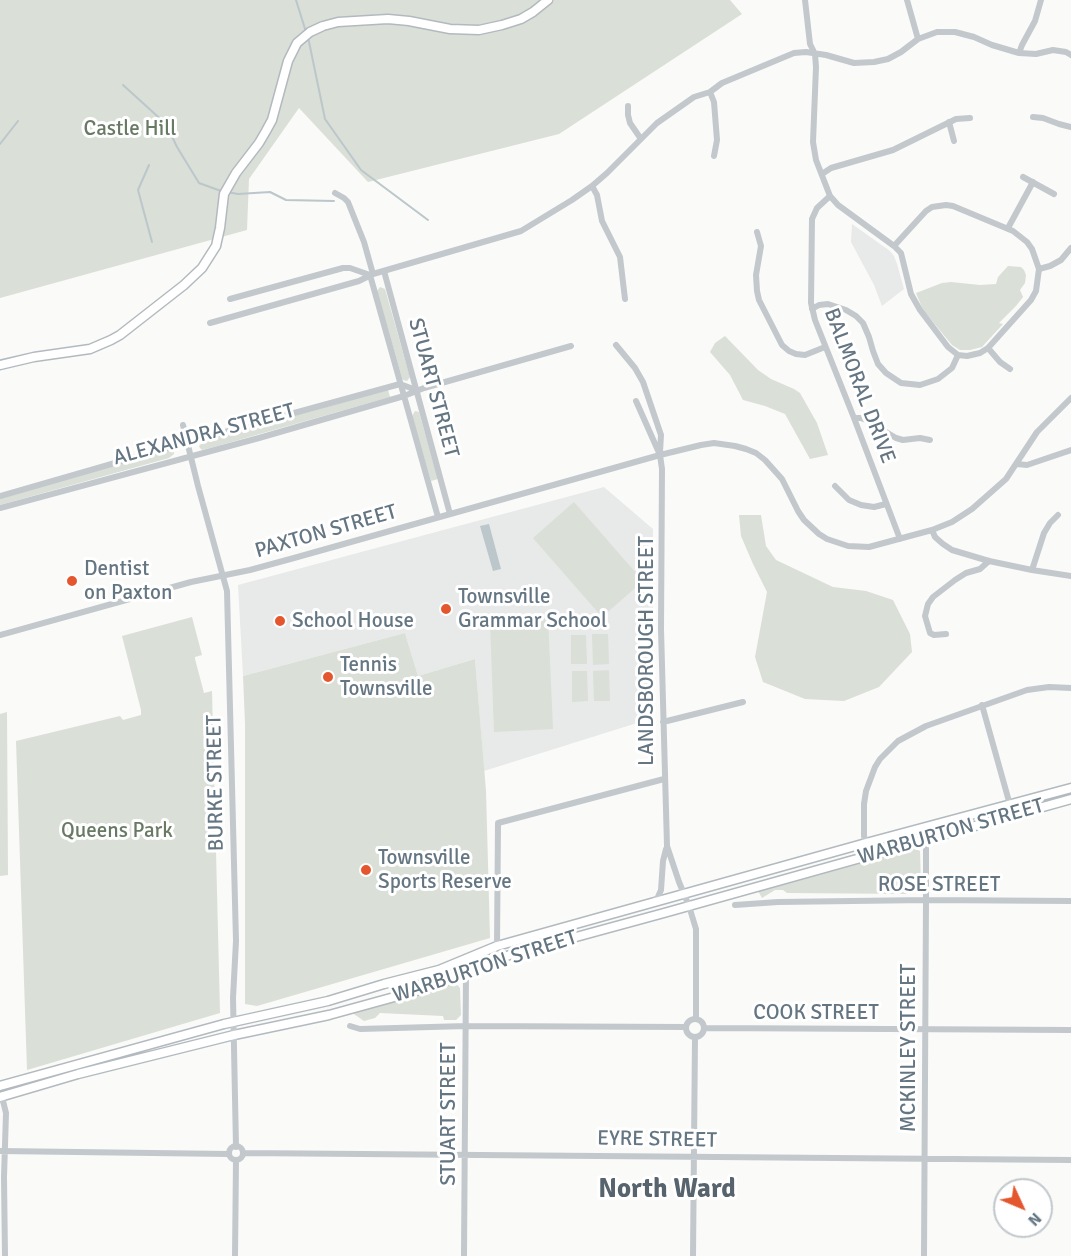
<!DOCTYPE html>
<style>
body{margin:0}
#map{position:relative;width:1071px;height:1256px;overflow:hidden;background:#fafaf8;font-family:Signika,sans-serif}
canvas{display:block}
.north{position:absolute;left:993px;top:1178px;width:60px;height:60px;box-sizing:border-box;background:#fff;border:2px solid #c1c8cd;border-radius:50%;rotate:134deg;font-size:16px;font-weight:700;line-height:24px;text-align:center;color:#657683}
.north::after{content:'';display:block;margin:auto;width:21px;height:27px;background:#e4572e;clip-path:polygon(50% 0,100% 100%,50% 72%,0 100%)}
</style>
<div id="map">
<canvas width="1071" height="1256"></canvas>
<div class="north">N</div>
</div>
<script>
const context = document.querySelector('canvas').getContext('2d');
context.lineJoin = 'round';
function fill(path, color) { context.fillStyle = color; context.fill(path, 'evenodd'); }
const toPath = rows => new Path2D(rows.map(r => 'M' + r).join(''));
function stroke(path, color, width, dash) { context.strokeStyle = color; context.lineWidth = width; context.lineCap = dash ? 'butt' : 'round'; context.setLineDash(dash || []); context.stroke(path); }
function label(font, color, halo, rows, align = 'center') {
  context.font = font + ' Signika,sans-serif'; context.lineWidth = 6; context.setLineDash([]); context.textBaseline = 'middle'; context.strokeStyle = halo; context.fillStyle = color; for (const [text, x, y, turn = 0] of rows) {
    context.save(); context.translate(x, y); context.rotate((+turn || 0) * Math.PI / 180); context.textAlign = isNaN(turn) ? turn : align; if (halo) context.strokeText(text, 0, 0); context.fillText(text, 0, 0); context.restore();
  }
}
fill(toPath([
 [852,224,890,251,894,256,897,264,904,289,882,306,874,285,851,242],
 [604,487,653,529,653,718,484,771,475,659,418,676,405,633,243,676,238,585]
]), '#e8e9e9');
fill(toPath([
 [0,0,730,0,742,14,559,134,368,182,299,108,249,179,247,230,0,298],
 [1008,266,1021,267,1024,270,1026,275,1025,283,1020,290,1023,297,1016,306,999,323,1003,324,982,347,970,350,960,350,952,345,923,310,916,293,942,283,951,282,980,285,996,284,998,277],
 [380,287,385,289,410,377,407,381,403,380,402,378,377,291],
 [725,336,758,370,771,379,794,389,800,393,817,423,828,455,810,459,785,414,765,406,743,400,730,375,710,352,715,343],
 [388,390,390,397,214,447,202,450,200,448,199,446,204,441],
 [415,411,419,412,438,479,431,481,412,416],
 [172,450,174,451,174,454,169,458,0,505,0,498],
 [574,502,643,581,602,617,533,538],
 [739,515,761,515,766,546,776,560,833,587,866,591,893,600,910,634,912,652,879,687,844,701,805,699,763,682,755,657,767,592,753,564,741,536],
 [192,617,202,655,195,657,195,659,204,693,212,691,220,1013,27,1070,16,741,120,716,123,720,141,715,141,710,122,636],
 [548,618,553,729,494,732,490,621],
 [405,633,418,676,475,659,486,791,490,938,257,1006,245,1004,245,723,243,676],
 [592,634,608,634,609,664,593,665],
 [571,635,586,635,587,664,571,664],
 [609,670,610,701,594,701,593,671],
 [572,671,587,671,588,701,572,702],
 [7,712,8,875,0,876,0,714],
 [912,847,920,851,921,887,918,891,912,894,787,893,783,890,775,890,762,898,758,891],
 [454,981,460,988,461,1015,456,1020,444,1020,443,1016,380,1013,375,1018,364,1021,351,1012]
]), '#dadfd7');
fill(toPath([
 [489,524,501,569,493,571,480,526]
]), '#bbc7cb');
stroke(toPath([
 [296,0,306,32],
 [308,37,325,119,361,170,428,220],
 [123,85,166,124,177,147,199,183,221,191],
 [0,144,18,121],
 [149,165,138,190,152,242],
 [227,192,238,194,270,192,286,200,334,201]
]), '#bbc7cb', 2);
const secondary = toPath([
 [0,365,34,357,90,349,111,340,120,335,184,285,202,268,216,246,220,228,224,194,236,173,259,143,266,131,272,120,288,61,297,43,310,32,323,26,338,22,388,19,409,21,450,29,479,30,502,25,521,19,533,12,548,0],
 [0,1086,224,1024,328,1001,384,984,439,970,497,946,866,843,1071,788],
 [0,1097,78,1074,234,1035,329,1015,427,988,466,973,499,958,664,913,1071,799]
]);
stroke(secondary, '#b3babf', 11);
stroke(toPath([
 [805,0,810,44,815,54,816,67,813,142,816,160,830,196,838,205,894,246,901,253,911,294,920,310,948,347,958,355,967,356,980,353,988,348,1031,300,1036,291,1039,269,1050,266,1061,260,1071,248],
 [907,0,918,39],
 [1019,53,1022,45,1035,21,1041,0],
 [710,92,714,102,717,140,714,156],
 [628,106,628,115,630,123,641,139],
 [1033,117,1043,118,1059,124,1071,127],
 [949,122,954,141],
 [822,174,831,168,893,150,956,119,970,118],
 [1023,177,1054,194],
 [592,186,597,195,602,221,620,257,625,299],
 [335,193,344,198,348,202,364,242,373,274],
 [830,196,817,208,812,219,811,303,815,320,854,418,900,539],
 [1008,228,1033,182],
 [757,232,761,246,756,275,757,291,759,300,782,345,789,351,796,354,805,355,825,347],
 [894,246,926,211,932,207,946,205,953,206,1013,231,1027,242,1032,249,1039,269],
 [384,271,450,514],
 [230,299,343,268,350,268,370,275,438,517],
 [812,309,819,305,828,304,846,310,856,316,863,323,869,337,873,351,878,364,886,373,901,383,920,385,938,379,952,368,958,355],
 [210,323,359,281,373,274,521,231,572,200,592,186,607,173,657,123,694,97,710,92,722,83,794,53,806,52,826,55,854,63,874,62,888,59,901,52,918,39,937,32,955,32,974,37,992,45,1019,53,1036,54,1053,50,1066,52,1071,55],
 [616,345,635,368,643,382,661,435,660,452],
 [988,348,1000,362,1010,369],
 [636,401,660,455,662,469,661,629,667,846,679,882,689,906,696,929,696,1018],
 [854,418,861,418,866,420,896,438,903,440,920,438,930,440],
 [183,425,198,486,227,591,236,941,233,998,236,1147],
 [1017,464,1027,465,1071,450],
 [835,486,849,500,861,505,874,507,886,504],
 [0,496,174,446,400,384,416,390],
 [0,508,259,438,404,396,424,388,571,346],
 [932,530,935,537,943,544,952,550,989,561,1032,570,1071,576],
 [1032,570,1044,533,1050,523,1058,515],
 [946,634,934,635,930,633,925,616,928,604,933,597,955,580,966,573,980,569,989,561],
 [0,635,191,582,250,570,294,558,660,455,701,445,714,443,735,446,746,449,756,453,765,460,782,479,798,511,804,520,819,534,827,539,848,546,869,547,932,530,952,522,972,509,1006,479,1037,432,1071,398],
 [982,705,1010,805],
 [663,722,743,702],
 [870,854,864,836,864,804,866,791,875,767,880,759,898,741,926,726,1027,690,1049,687,1071,688],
 [653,902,658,897,661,890,663,861,666,849],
 [735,905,778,902,926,900,1071,901],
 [497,946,498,823,664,779],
 '686 1028a9 9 0 1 1 18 0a9 9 0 1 1-18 0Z',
 [350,1026,360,1029,466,1026,686,1027],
 [705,1028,1071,1030],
 [2,1097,6,1113,4,1177,5,1256],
 '229 1153a7 7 0 1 1 14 0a7 7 0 1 1-14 0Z',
 [0,1151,229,1154],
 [243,1153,1071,1160],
 [235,1256,236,1160],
 [464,1256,466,973],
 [693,1256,695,1037],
 [924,1256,926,900,926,840]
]), '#c3c8cc', 6);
stroke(secondary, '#fff', 8);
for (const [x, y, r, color] of [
 [72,581,6,"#e4572e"],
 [446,609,6,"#e4572e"],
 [280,621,6,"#e4572e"],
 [328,677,6,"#e4572e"],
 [366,870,6,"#e4572e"]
]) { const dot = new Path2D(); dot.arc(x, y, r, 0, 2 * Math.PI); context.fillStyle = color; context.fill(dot); stroke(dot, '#fff', 2); }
label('21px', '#687a64', '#fff', [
 ["Castle Hill",130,129],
 ["Queens Park",117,831]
]);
label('21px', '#657683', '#fff', [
 ["BALMORAL DRIVE",859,386,69],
 ["STUART STREET",433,388,75],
 ["ALEXANDRA STREET",204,435,-15],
 ["PAXTON STREET",326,532,-16],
 ["LANDSBOROUGH STREET",647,651,-90],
 ["BURKE STREET",216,783,-91],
 ["WARBURTON STREET",951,832,-16],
 ["ROSE STREET",939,885],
 ["WARBURTON STREET",485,967,-18],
 ["COOK STREET",816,1013],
 ["MCKINLEY STREET",909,1048,-90],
 ["STUART STREET",449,1114,-90],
 ["EYRE STREET",657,1140,1]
]);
label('21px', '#657683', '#fff', [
 ["Dentist",84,569],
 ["on Paxton",84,593],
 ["Townsville",458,597],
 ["Grammar School",458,621],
 ["School House",292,621],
 ["Tennis",340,665],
 ["Townsville",340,689],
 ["Townsville",378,858],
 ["Sports Reserve",378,882]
], 'left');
label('bold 27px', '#57646e', '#fff', [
 ["North Ward",667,1190]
]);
</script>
